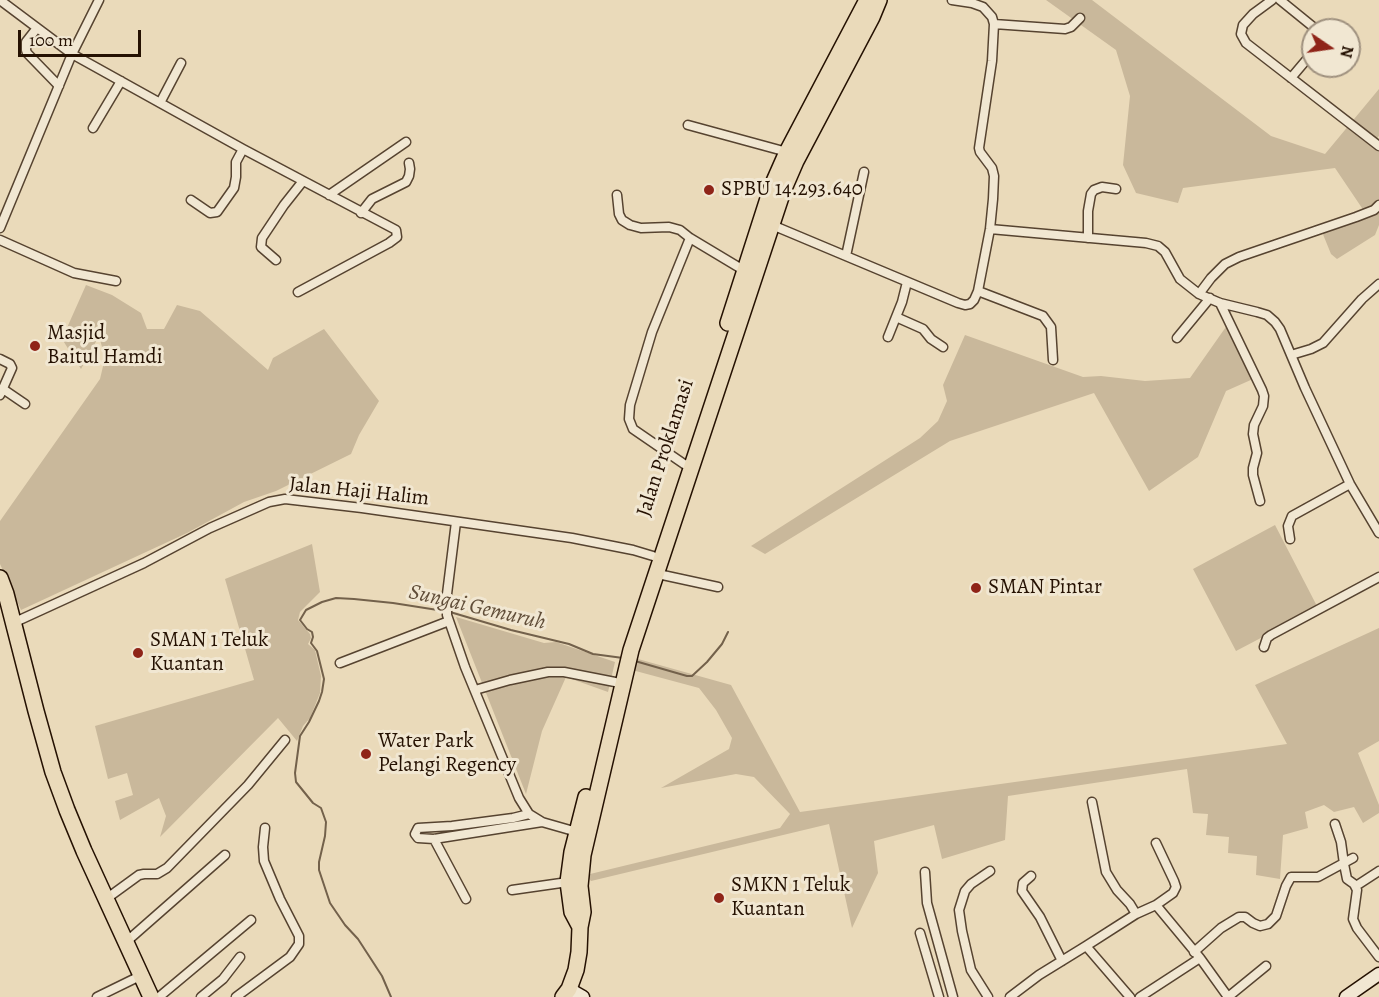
<!DOCTYPE html>
<style>
body{margin:0}
#map{position:relative;width:1379px;height:997px;overflow:hidden;background:#eadaba;font-family:Alegreya,serif}
canvas{display:block}
.north{position:absolute;left:1301px;top:18px;width:60px;height:60px;box-sizing:border-box;background:#f1e7d2;border:2px solid #9f917f;border-radius:50%;rotate:103deg;font-size:16px;font-weight:700;line-height:24px;text-align:center;color:#251102}
.north::after{content:'';display:block;margin:auto;width:21px;height:27px;background:#8f2418;clip-path:polygon(50% 0,100% 100%,50% 72%,0 100%)}
.scale{position:absolute;left:18px;top:30px;width:123px;height:27px;box-sizing:border-box;border:3px solid #251102;border-top:0;padding-left:8px;font-size:18px;line-height:21px;white-space:nowrap;color:#251102;-webkit-text-stroke:4px #f1e7d2;paint-order:stroke}
</style>
<div id="map">
<canvas width="1379" height="997"></canvas>
<div class="north">N</div>
<div class="scale">100 m</div>
</div>
<script>
const context = document.querySelector('canvas').getContext('2d');
context.lineJoin = 'round';
function fill(path, color) { context.fillStyle = color; context.fill(path, 'evenodd'); }
const toPath = rows => new Path2D(rows.map(r => 'M' + r).join(''));
function stroke(path, color, width, dash) { context.strokeStyle = color; context.lineWidth = width; context.lineCap = dash ? 'butt' : 'round'; context.setLineDash(dash || []); context.stroke(path); }
function label(font, color, halo, rows, align = 'center') {
  context.font = font + ' Alegreya,serif'; context.lineWidth = 6; context.setLineDash([]); context.textBaseline = 'middle'; context.strokeStyle = halo; context.fillStyle = color; for (const [text, x, y, turn = 0] of rows) {
    context.save(); context.translate(x, y); context.rotate((+turn || 0) * Math.PI / 180); context.textAlign = isNaN(turn) ? turn : align; if (halo) context.strokeText(text, 0, 0); context.fillText(text, 0, 0); context.restore();
  }
}
fill(toPath([
 [1046,0,1092,0,1271,136,1325,154,1379,89,1379,136,1372,143,1379,152,1379,225,1375,235,1337,259,1331,254,1320,227,1364,211,1335,168,1183,188,1178,203,1136,193,1123,165,1130,96,1116,50],
 [86,285,112,295,141,313,147,329,164,329,177,305,200,311,268,370,273,358,324,329,379,401,359,435,351,454,276,491,244,502,187,533,21,610,0,564,0,521,100,379,105,358,99,336,81,369,62,339],
 [1228,324,1253,379,1226,391,1198,457,1149,491,1094,393,950,441,765,554,751,546,920,438,938,421,947,401,943,385,965,335,1083,377,1101,376,1145,381,1190,378],
 [1275,525,1318,608,1236,651,1193,569],
 [312,544,320,592,300,612,298,620,310,634,311,638,308,644,315,650,321,676,320,693,310,718,303,726,297,741,278,718,160,837,166,816,159,798,120,820,115,801,133,795,127,773,108,779,95,726,254,680,225,579],
 [456,617,544,643,556,642,615,662,608,692,566,677,542,731,526,794],
 [1379,628,1379,741,1358,753,1379,805,1379,813,1363,823,1354,807,1334,812,1324,805,1305,812,1308,828,1283,835,1280,879,1256,875,1257,856,1228,853,1229,837,1206,835,1208,814,1193,813,1187,769,1008,796,1005,840,942,859,934,825,874,841,878,873,852,928,829,824,591,881,586,875,780,828,790,814,754,777,736,774,661,788,729,749,732,738,716,710,699,688,632,670,638,659,731,685,800,812,1287,744,1255,685]
]), '#c9b89b');
stroke(toPath([
 [450,612,511,630,569,644,593,654,623,658],
 [635,661,687,676,692,676,707,662,722,644,728,632],
 [391,997,382,976,358,939,345,925,330,903,319,870,319,862,325,836,326,822,321,808,313,803,296,782,295,773,300,736,309,722,319,701,322,692,324,679,317,651,311,643,313,637,312,632,307,629,300,620,306,610,322,602,336,598,354,599,393,603,444,611]
]), '#73614b', 2);
const street = toPath([
 [0,0,72,54,243,149,396,230,397,237,389,243,298,292],
 [1272,0,1253,14,1243,25,1241,34,1246,43,1379,146],
 [1280,0,1317,30],
 [994,24,1065,29,1071,27,1080,18],
 [37,28,26,42,26,50,27,53,59,86],
 [1349,56,1352,58],
 [1291,78,1313,52],
 [160,103,181,63],
 [688,125,787,152],
 [93,128,121,81],
 [329,195,406,142],
 [617,195,619,214,622,220,630,225,641,228,669,227,680,230,690,238,745,271],
 [191,200,210,213,217,212,234,188,236,177,236,162,243,149],
 [361,213,372,199,406,182,409,176,410,169,409,163],
 [772,225,958,303,965,305,970,304,974,300,978,291,990,229,993,199,994,176,992,168,980,152,979,148,992,61,994,24,992,17,983,7,972,3,952,0],
 [0,228,72,54,99,0],
 [990,229,1146,243,1158,246,1165,252,1180,279,1199,294,1220,303,1257,312,1267,315,1275,322,1280,329,1305,388,1350,484,1379,533],
 [1088,238,1088,211,1091,194,1094,190,1102,187,1116,189],
 [0,240,74,273,116,281],
 [846,256,864,172],
 [276,260,261,247,262,238,284,205,303,181],
 [978,291,1043,316,1051,327,1053,360],
 [1199,294,1211,278,1225,264,1239,257,1356,217,1374,210,1379,205],
 [1220,303,1262,390,1264,396,1263,406,1254,425,1253,434,1257,453,1253,468,1253,475,1260,501],
 [896,317,923,329,931,339,943,347],
 [888,337,902,302,907,282],
 [1177,338,1210,298],
 [1291,355,1311,349,1323,343,1362,299,1379,284],
 [0,359,10,364,12,368,0,395],
 [3,389,25,404],
 [684,464,633,429,629,419,630,405,652,332,690,238],
 [456,522,447,594,447,615,465,667,519,798,529,814,542,822,577,832],
 [1290,539,1288,526,1292,516,1350,484],
 [658,574,718,587],
 [13,623,144,563,210,528,269,502,285,499,362,508,572,538,633,550,653,556],
 [1264,647,1267,638,1271,635,1379,577],
 [340,663,449,621],
 [475,690,510,680,548,672,564,672,615,682],
 [1092,802,1106,872,1117,890,1130,904,1136,914],
 [529,814,513,818,452,826,418,828,415,834,418,838,434,839,542,822],
 [1335,824,1341,842,1344,864,1347,879,1354,884,1357,890,1353,919,1357,928,1379,957],
 [434,839,466,899],
 [1156,843,1174,881,1176,887,1173,893,1156,905],
 [925,872,927,903,953,997],
 [1031,876,1023,883,1022,891,1040,917,1062,961],
 [1356,886,1379,871],
 [512,890,568,882],
 [106,899,139,875,144,874,157,874,167,868,248,785,285,740],
 [920,933,939,997],
 [126,942,225,855],
 [1086,946,1130,997],
 [1194,952,1221,928,1239,917,1245,917,1253,923,1260,926,1268,924,1276,916,1286,886,1291,877,1318,877,1353,858],
 [97,997,142,975],
 [159,997,251,920],
 [201,997,223,979,240,957],
 [236,997,290,957,299,944,299,936,280,899,264,861,263,847,265,828],
 [988,997,971,970,962,931,959,910,965,891,971,884,990,871],
 [1010,997,1039,975,1086,946,1136,914,1156,905,1200,958,1228,997],
 [1140,997,1200,958],
 [1228,997,1266,966]
]);
const secondary = toPath([
 [569,989,583,997],
 [1346,997,1379,974]
]);
const highway = toPath([
 [728,323,772,186,787,152,867,0],
 [0,578,6,594,36,711,53,772,67,810,84,851,151,997],
 [580,927,572,912,568,882,572,852,586,797],
 [563,997,569,989,576,970,579,952,580,927,583,912,580,886,583,855,631,650,783,191,796,161,872,17,879,0]
]);
stroke(street, '#564330', 11);
stroke(secondary, '#251102', 15);
stroke(highway, '#251102', 18);
stroke(street, '#f1e7d2', 8);
stroke(secondary, '#f1e7d2', 12);
stroke(highway, '#eadaba', 15);
for (const [x, y, r, color] of [
 [709,190,6,"#8f2418"],
 [35,346,6,"#8f2418"],
 [976,588,6,"#8f2418"],
 [138,653,6,"#8f2418"],
 [366,754,6,"#8f2418"],
 [719,898,6,"#8f2418"]
]) { const dot = new Path2D(); dot.arc(x, y, r, 0, 2 * Math.PI); context.fillStyle = color; context.fill(dot); stroke(dot, '#f1e7d2', 2); }
label('21px', '#251102', '#f1e7d2', [
 ["SPBU 14.293.640",721,190],
 ["Masjid",47,334],
 ["Baitul Hamdi",47,358],
 ["SMAN Pintar",988,588],
 ["SMAN 1 Teluk",150,641],
 ["Kuantan",150,665],
 ["Water Park",378,742],
 ["Pelangi Regency",378,766],
 ["SMKN 1 Teluk",731,886],
 ["Kuantan",731,910]
], 'left');
label('21px', '#251102', '#f1e7d2', [
 ["Jalan Proklamasi",666,448,-72],
 ["Jalan Haji Halim",359,492,6]
]);
label('italic 22px', '#604d38', '#f1e7d2', [
 ["Sungai Gemuruh",477,608,13]
]);
</script>
